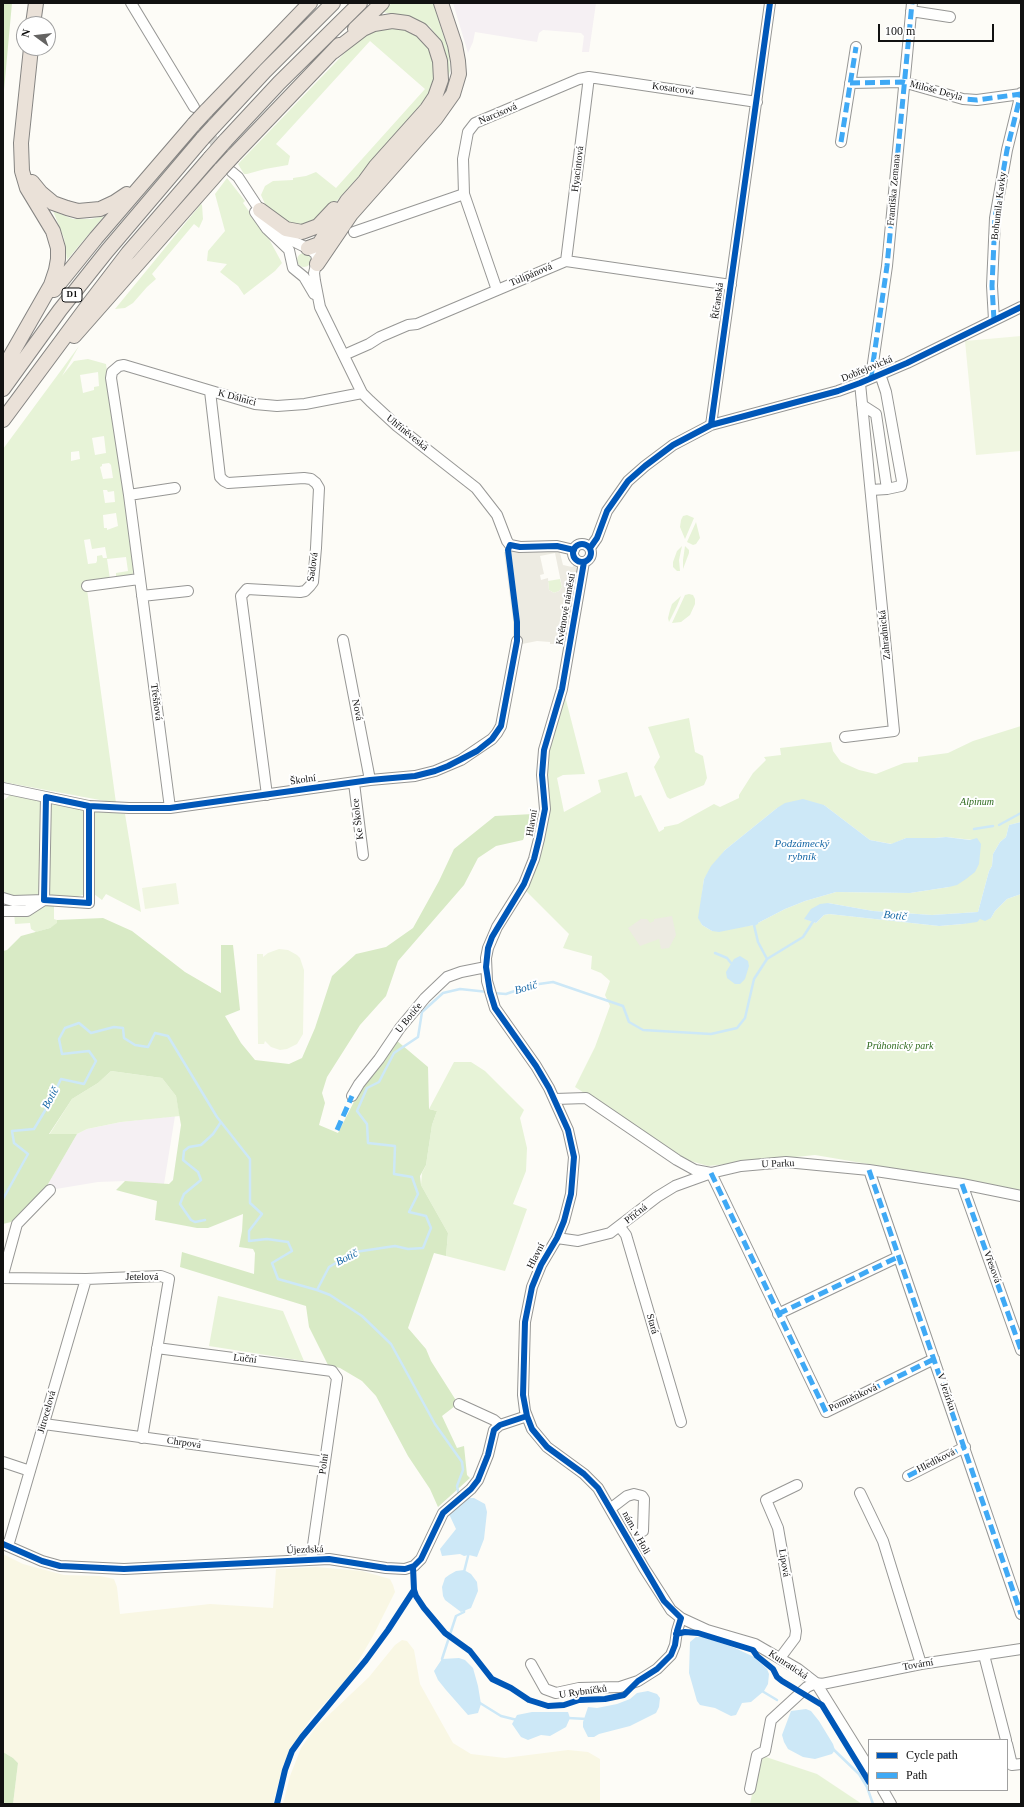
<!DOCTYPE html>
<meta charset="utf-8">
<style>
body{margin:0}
#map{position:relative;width:1024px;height:1807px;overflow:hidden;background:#fdfcf7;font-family:"Times New Roman",serif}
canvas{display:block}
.frame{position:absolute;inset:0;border:4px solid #111;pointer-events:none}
.legend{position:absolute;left:868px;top:1739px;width:140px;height:52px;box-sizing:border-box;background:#fff;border:1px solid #a0a0a0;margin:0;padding:5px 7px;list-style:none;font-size:12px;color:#111}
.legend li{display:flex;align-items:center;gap:8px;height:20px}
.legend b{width:20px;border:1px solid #a0a0a0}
.north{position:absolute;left:16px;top:16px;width:40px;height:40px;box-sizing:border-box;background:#fff;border:1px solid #a0a0a0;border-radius:50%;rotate:285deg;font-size:11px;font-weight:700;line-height:16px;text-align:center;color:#111}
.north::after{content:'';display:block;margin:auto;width:14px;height:18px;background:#646362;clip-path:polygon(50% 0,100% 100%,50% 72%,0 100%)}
.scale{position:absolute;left:878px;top:24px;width:116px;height:18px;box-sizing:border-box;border:2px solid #111;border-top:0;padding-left:5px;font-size:12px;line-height:14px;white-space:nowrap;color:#111;-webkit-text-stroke:3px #fff;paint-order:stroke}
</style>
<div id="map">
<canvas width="1024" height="1807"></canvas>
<div class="frame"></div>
<ul class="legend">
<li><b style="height:5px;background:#0057b8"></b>Cycle path</li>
<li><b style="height:5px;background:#3fa9f5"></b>Path</li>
</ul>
<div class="north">N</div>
<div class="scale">100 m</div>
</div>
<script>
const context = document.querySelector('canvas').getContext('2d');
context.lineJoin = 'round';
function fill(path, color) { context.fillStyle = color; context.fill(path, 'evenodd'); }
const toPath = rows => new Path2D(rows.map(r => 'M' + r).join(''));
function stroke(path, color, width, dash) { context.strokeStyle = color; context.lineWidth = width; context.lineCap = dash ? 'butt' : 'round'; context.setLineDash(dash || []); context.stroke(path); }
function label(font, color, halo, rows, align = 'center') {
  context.font = font + ' "Times New Roman",serif'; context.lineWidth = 4; context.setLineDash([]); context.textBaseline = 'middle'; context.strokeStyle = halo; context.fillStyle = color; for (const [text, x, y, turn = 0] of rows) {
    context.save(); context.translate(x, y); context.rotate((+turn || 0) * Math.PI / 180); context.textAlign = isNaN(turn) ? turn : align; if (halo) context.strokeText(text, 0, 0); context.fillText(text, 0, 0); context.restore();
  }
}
fill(toPath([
 [453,3,596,3,589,52,582,52,584,36,581,33,543,30,539,33,537,42,475,32,473,42,468,53],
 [175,1116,164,1184,125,1181,98,1182,44,1191,77,1134,87,1129,121,1122]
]), '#f5f0f3');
fill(toPath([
 [3,1554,23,1564,64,1575,100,1576,114,1579,117,1587,120,1614,210,1604,273,1608,276,1569,316,1567,362,1571,390,1579,393,1585,395,1592,373,1636,349,1677,311,1718,290,1750,283,1766,273,1804,13,1804,18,1763,13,1758,3,1752],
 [402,1640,407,1641,414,1650,420,1684,453,1743,471,1754,505,1758,568,1750,588,1752,600,1759,600,1804,283,1804,290,1776,301,1748,316,1727,369,1677,395,1645]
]), '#f9f7e4');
fill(toPath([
 [392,3,433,3,449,53,450,71,447,83,447,62,439,39,430,27,414,18,382,12],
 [401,26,429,43,437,75,429,97,327,212,314,224,292,227,264,205,265,204,261,195,265,186,273,181,293,180,293,178,306,176,316,172,336,188,425,89,370,41,276,144,290,156,288,165,265,169,247,174,244,174,238,164,359,38,380,29],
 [227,178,245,201,243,203,269,239,282,263,275,271,244,295,238,286,220,272,227,264,207,261,208,251,225,231,215,194],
 [201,204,202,205,203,219,199,228,194,224,152,274,156,279,147,287,133,303,125,308,115,309],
 [53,211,73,219,91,219,104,216,67,260,64,238],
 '297 260a7 7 0 1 1 14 0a7 7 0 1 1-14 0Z',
 [79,346,62,376,74,361,88,359,106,364,134,571,132,575,116,578,116,573,128,571,126,557,107,559,110,579,86,582,116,803,3,782,3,449],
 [98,372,99,386,94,387,94,390,83,393,80,375],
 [104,436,106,453,95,455,92,438],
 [79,451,80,459,71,461,71,452],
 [109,463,111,465,113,478,103,479,100,467,102,466,102,464],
 [103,490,107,490,108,492,114,491,115,502,105,503],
 [116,513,118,526,107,530,107,528,104,528,103,515],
 [90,539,92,549,105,547,107,558,103,558,102,555,97,556,97,561,96,563,88,564,84,540],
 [687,515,694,518,685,539,680,527,681,520,683,516],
 [696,522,700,538,696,544,693,545,687,542],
 [682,546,679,560,680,571,677,571,673,567,673,562,677,551],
 [685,546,689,550,689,553,683,569,683,560],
 [560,579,562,587,559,591,554,593,549,590,548,581],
 [689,594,693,595,695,599,695,604,690,615,681,622,672,623,685,595],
 [681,596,677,606,669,622,668,618,670,610,672,604],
 [565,696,585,774,563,775,557,778,564,812,601,792,598,780,627,772,635,797,641,795,659,832,664,829,664,827,678,824,714,804,720,807,739,798,739,795,753,773,766,760,764,757,781,755,780,748,831,742,833,751,841,762,859,770,876,774,904,763,918,762,918,757,948,753,973,741,1021,726,1021,822,1009,825,1006,837,1000,842,993,854,992,866,989,871,978,912,932,915,873,911,828,903,805,919,816,923,824,915,829,914,939,926,963,924,980,919,991,918,995,911,1007,899,1021,894,1021,1190,815,1155,708,1166,687,1160,575,1087,595,1047,610,1006,605,995,610,981,601,973,591,969,592,956,563,948,569,934,526,891,546,834,550,809,545,778,548,747],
 [824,805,870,840,892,844,906,838,935,838,946,837,973,840,949,887,910,893,836,892,805,901,785,909,754,925,712,931,702,925,699,918,704,879,725,850,777,808],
 [689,718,695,752,703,756,707,778,704,785,670,799,667,797,654,767,660,757,648,727],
 [11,794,44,799,41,896,34,898,7,896,3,890,3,801],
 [54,800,86,808,85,894,72,899,51,897,47,893,47,806],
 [97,810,125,814,141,912,106,894,102,900,94,894,91,816],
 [46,904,54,905,54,919,57,920,57,924,50,928,36,932,31,929,30,923,15,924,14,912],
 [454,1062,471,1062,485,1071,524,1110,520,1118,527,1148,526,1171,513,1204,527,1209,505,1271,446,1256,448,1233,421,1185,422,1173,426,1165,432,1125,437,1111,429,1109],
 [111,1071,162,1078,176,1096,180,1116,121,1122,87,1129,77,1134,49,1135,72,1099,98,1083],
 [218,1296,283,1311,304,1361,209,1346],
 [760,1755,817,1774,862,1804,750,1804]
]), '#e7f3d7');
fill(toPath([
 [3,3,12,3,3,101],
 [533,814,523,840,496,846,478,858,464,885,398,961,386,996,360,1025,327,1077,322,1093,325,1103,319,1125,338,1133,360,1090,396,1040,428,1067,429,1109,437,1111,432,1125,426,1165,420,1176,421,1185,448,1233,446,1256,434,1253,408,1328,426,1349,431,1361,457,1402,455,1406,442,1416,457,1448,464,1446,467,1475,470,1478,438,1507,430,1489,408,1456,376,1396,362,1381,340,1368,328,1365,309,1327,306,1306,180,1267,182,1252,254,1274,255,1253,253,1249,239,1247,242,1231,243,1214,208,1228,197,1228,155,1220,157,1201,116,1190,125,1181,169,1184,173,1180,181,1125,176,1096,162,1078,111,1071,98,1083,72,1099,49,1134,77,1134,44,1191,11,1222,3,1224,3,951,7,950,21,936,50,928,57,923,57,920,103,918,132,931,185,972,221,993,221,945,233,945,240,1010,225,1016,241,1043,255,1060,289,1064,302,1058,315,1028,332,976,356,954,386,947,413,928,439,881,454,849,495,816],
 [3,1752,13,1758,18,1763,13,1804,3,1804]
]), '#d8eac5');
fill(toPath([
 [1021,336,1021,451,976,455,965,341],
 [176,883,179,904,145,909,142,888],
 [279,949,288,950,297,955,300,958,304,970,303,1034,297,1044,287,1049,280,1050,271,1047,265,1041,264,1044,258,1044,257,954,263,954,263,957,268,953]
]), '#f0f6e1');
fill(toPath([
 [549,547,559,549,563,565,572,567,576,565,578,568,578,576,573,587,571,601,573,607,567,644,550,644,550,642,537,641,522,644,521,641,513,640,513,620,504,552],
 [555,553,562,587,559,591,554,593,549,590,548,578,541,580,540,575,544,574,540,556],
 [672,916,676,935,669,948,661,949,659,939,640,946,628,928,641,919,647,919,650,923,654,921,654,919]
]), '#edebe2');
fill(toPath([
 [803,799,824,805,870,840,891,844,906,838,935,838,946,837,970,840,977,838,981,844,979,864,975,872,966,879,957,885,949,887,910,893,836,892,805,901,785,909,754,925,719,932,712,931,702,925,698,918,704,879,711,866,725,850,777,808,785,803],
 [1021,822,1021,894,1007,899,995,911,991,918,985,921,980,919,977,922,963,924,939,926,829,914,824,915,816,923,804,919,811,909,820,904,828,903,873,911,932,915,978,912,989,871,992,866,993,854,1000,842,1006,837,1009,825],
 [740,956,748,961,749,966,745,979,740,984,735,984,727,978,726,972,734,959],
 [469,1498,474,1498,485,1504,487,1512,484,1539,477,1557,469,1555,464,1556,460,1554,442,1556,440,1549,456,1529,449,1514,460,1501],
 [464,1570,471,1574,477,1582,478,1591,471,1608,461,1612,445,1600,443,1596,442,1587,445,1578,449,1575,456,1571],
 [696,1637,702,1637,733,1647,754,1657,767,1669,769,1674,768,1684,764,1691,751,1702,742,1703,736,1715,731,1716,715,1708,700,1705,697,1701,689,1673,690,1642],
 [459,1658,465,1660,473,1668,478,1686,481,1704,478,1713,468,1715,446,1690,438,1680,434,1671,442,1659],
 [648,1691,657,1694,660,1698,659,1707,656,1713,630,1726,599,1734,594,1737,588,1737,583,1727,583,1722,588,1707,597,1708,617,1704,630,1699,637,1693],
 [806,1709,811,1711,819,1721,833,1744,835,1750,832,1754,815,1759,803,1757,788,1749,784,1742,782,1735,791,1711],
 [532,1712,568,1712,570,1718,566,1727,550,1736,541,1735,528,1740,521,1737,512,1724,517,1715]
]), '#cde8f7');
stroke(toPath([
 [999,825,1021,813],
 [974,829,993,826],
 [757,923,754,925,758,942,767,959],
 [715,953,727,958,731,963],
 [493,993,506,994,532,985,553,982,623,1006,629,1022,643,1030,711,1034,737,1028,745,1018,754,979,767,959,803,937,814,920],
 [3,1199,28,1154,14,1143,12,1131,34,1129,49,1104,61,1079,84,1084,96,1061,89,1051,62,1054,59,1039,65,1028,79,1023,91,1033,114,1027,123,1028,124,1038,135,1045,148,1047,155,1033,168,1036,217,1117,250,1159,250,1203,262,1214,249,1231,249,1241,267,1239,288,1242,292,1251,272,1263,278,1279,317,1290,329,1267,355,1252,395,1246,408,1249,423,1248,431,1228,426,1216,409,1212,418,1194,412,1177,394,1174,395,1146,368,1143,367,1124,357,1111,367,1088,379,1082,394,1053,418,1037,422,1012,443,993,460,989,488,992],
 [205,1220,195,1222,191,1220,180,1204,184,1194,201,1180,198,1172,183,1160,184,1151,189,1147,201,1145,213,1134,221,1122],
 [317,1290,330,1295,362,1316,391,1344,435,1424,462,1462,463,1470,457,1486,459,1496],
 [464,1572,469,1552],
 [444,1662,442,1659,456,1616,464,1612,464,1609],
 [762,1691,777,1700],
 [480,1703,501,1716,517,1720],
 [568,1718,587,1719],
 [833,1749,859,1774,867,1787,873,1804]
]), '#cde8f7', 2.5);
stroke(toPath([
 [197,112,229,167]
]), '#dad9d4', 10, [10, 5]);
const minor = toPath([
 [131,3,194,107],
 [911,11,950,17],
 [850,83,903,82,963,99,977,100,1021,94],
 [841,142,856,47],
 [232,172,238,177,263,215],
 [255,212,267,229,289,250,293,268,304,277,314,294],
 [274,227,287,238,311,250,316,254,317,260,314,273,315,281,320,307,362,393,370,401,397,426,476,488,497,515,507,541,510,545,520,547,557,546,574,550],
 [354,232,464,194],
 [566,261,589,77],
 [497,290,464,194,463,159,468,132,475,123,579,79,589,77,757,102],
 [994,320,992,286,995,218,1007,150,1021,93],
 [344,355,369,344,380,337,408,325,417,324,566,261,731,285],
 [871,377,887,266,912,3],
 [210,391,220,477,224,481,228,483,304,478,311,479,316,483,319,488,316,548,313,582,310,586,305,591,300,592,247,589,241,596,267,795],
 [862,405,876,414,887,489],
 [711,425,770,3],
 [871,490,887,489,901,486,902,481,886,392,880,374],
 [129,495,175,488],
 '573 553a9 9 0 1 1 18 0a9 9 0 1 1-18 0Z',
 [590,548,597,538,607,511,628,481,645,466,673,445,711,425,838,391,860,383,907,363,1021,307],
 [584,562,562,689,544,750,542,775,545,809,539,839,534,859,524,884,497,927,488,948,486,958,487,981,495,1008,536,1066,549,1088,568,1130,574,1157,571,1194,564,1221,557,1238,541,1265,532,1287,525,1322,523,1395,525,1411,532,1429,547,1447,584,1474,598,1488,644,1568,671,1610,681,1618,707,1630,755,1644,798,1669,816,1683,869,1768],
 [87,586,139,579],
 [142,596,188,591],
 [343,640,370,780],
 [845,737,894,731,860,383],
 [354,783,363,855],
 [3,788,89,806,129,808,170,808,370,780,415,776,435,771,461,760,492,739,497,733,501,726,517,641],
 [170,808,129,495,111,378,112,372,119,366,124,365,255,404,277,406,305,404,362,393],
 [3,898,13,901,44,900,89,903,89,806],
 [44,900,46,797],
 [3,911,27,911,44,900],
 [352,1096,359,1084,379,1059,400,1028,425,998,447,977,461,972,486,967],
 [555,1099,586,1098,677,1160,695,1170,711,1173],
 [869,1170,1021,1614],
 [711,1173,826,1412,934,1359],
 [962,1184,1021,1350],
 [620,1227,626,1235,681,1422],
 [557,1238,578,1241,610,1233,657,1197,675,1186,711,1173,741,1166,786,1162,869,1170,962,1184,1021,1196],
 [3,1275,17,1224,50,1190],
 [3,1278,86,1279,161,1276,169,1279,142,1438],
 [778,1314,898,1257],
 [157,1348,332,1371,337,1378,311,1559],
 [459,1404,494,1420,500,1425],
 [44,1424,325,1462],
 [3,1462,30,1471],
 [908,1476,965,1447],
 [860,1493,883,1541,921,1664],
 [610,1509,627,1496,634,1494,642,1496,644,1499,643,1531],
 [3,1544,42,1561,60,1566,124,1569,329,1559,386,1568,405,1569,414,1566,421,1559,443,1513,471,1489,478,1480,488,1455,494,1430,500,1425,527,1416],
 [8,1546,86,1279],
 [984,1655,1006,1740],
 [780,1658,795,1638,796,1631,778,1528,766,1500,797,1485],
 [531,1664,545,1689,556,1693,579,1688,620,1687,638,1681,657,1669,671,1655,675,1645,677,1631,681,1618],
 [816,1683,822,1684,921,1664,1021,1649],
 [1007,1744,1012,1765,1021,1764],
 [750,1789,757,1755,765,1751,771,1720,807,1687,816,1683],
 [883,1790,891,1804]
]);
const highway = toPath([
 [33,24,36,3],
 [355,29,382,3],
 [206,111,310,3],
 [214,126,265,71,333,3],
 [225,141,279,83,360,3],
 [233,156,339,45],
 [32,182,41,193,53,203,67,208,78,211,100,209,115,202,127,194],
 [260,210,286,229,302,232,318,226,334,209],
 [308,248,319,244,347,201,365,181,376,166,427,109,435,97,441,80,440,61,435,45,421,30,407,23,392,21,374,24,363,29,333,52],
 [317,264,351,214,436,118,453,94,459,74,458,61,455,45,441,3],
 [54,290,96,238,194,124],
 [74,336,221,169],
 [3,369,51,285,56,270,58,259,58,248,53,231,27,188,22,171,21,143,31,48],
 [3,389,60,310,107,251,203,138],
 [3,420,89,304,128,253,210,158]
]);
stroke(minor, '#979795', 12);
stroke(highway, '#858482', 16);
stroke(minor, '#fffffe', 10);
stroke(highway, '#eae1d8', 14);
const highwayBridge = toPath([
 [194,124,206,111],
 [203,138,214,126],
 [210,158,225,141],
 [221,169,233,156]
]);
stroke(highwayBridge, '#858482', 16, []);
stroke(highwayBridge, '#eae1d8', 14);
stroke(toPath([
 [850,83,903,82,963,99,977,100,1021,94],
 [841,142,856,47],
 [994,320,992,286,995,218,1007,150,1021,93],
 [871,377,887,266,912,3],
 [337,1130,352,1096],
 [869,1170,1021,1614],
 [711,1173,826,1412,934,1359],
 [962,1184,1021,1350],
 [778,1314,898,1257],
 [908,1476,965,1447]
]), '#3fa9f5', 5, [10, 5]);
stroke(toPath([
 [711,425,770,3],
 '573 553a9 9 0 1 1 18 0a9 9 0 1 1-18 0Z',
 [590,548,597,538,607,511,628,481,645,466,673,445,711,425,838,391,860,383,907,363,1021,307],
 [44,900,46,797,89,806,129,808,170,808,370,780,415,776,435,771,448,766,477,751,492,739,501,726,517,641,517,622,508,550,510,545,520,547,557,546,574,550],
 [44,900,89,903,89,806],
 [3,1544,42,1561,60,1566,124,1569,329,1559,386,1568,405,1569,414,1566,421,1559,443,1513,471,1489,478,1480,488,1455,494,1430,500,1425,527,1416],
 [413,1567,414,1590,416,1596,424,1608,445,1633,470,1651,492,1679,511,1688,529,1700,548,1706,564,1705,579,1700,605,1699,624,1695,638,1681,657,1669,671,1655,675,1645,677,1631,681,1618,664,1601,598,1488,584,1474,547,1447,532,1429,527,1416,523,1395,525,1322,532,1287,541,1265,557,1238,564,1221,571,1194,574,1157,568,1130,549,1088,536,1066,495,1008,490,992,486,967,488,948,492,937,524,884,534,859,539,839,545,809,542,775,544,750,562,689,584,562],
 [676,1634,685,1632,698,1633,753,1650,757,1656,773,1669,777,1677,782,1681,822,1705,869,1782],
 [277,1804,285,1770,292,1751,302,1737,366,1660,388,1630,414,1590]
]), '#0057b8', 6);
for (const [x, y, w] of [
 [72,295,20]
]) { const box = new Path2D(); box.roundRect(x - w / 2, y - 7, w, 14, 3); context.fillStyle = '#fff'; context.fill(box); stroke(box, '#111', 1); }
label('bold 9px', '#111', null, [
 ["D1",72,295]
]);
label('10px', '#111', '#fff', [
 ["Kosatcová",673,89,8],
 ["Miloše Deyla",936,91,15],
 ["Narcisová",498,114,-23],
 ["Hyacintová",578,169,-83],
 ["Františka Zemana",894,190,-85],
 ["Bohumila Kavky",999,206,-83],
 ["Tulipánová",531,275,-23],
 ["Říčanská",718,301,-82],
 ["Dobřejovická",867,369,-22],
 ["K Dálnici",237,398,15],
 ["Uhříněveská",407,433,39],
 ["Sadová",313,567,-82],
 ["Květnové náměstí",566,609,-80],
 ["Zahradnická",885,635,-96],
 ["Třešňová",156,702,82],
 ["Nová",357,710,79],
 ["Školní",303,780,-8],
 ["Ke Školce",358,819,-97],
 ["Hlavní",532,823,-80],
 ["U Botiče",409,1018,-51],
 ["U Parku",778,1164,-2],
 ["Příčná",636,1214,-38],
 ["Hlavní",536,1256,-63],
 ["Vřesová",992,1267,70],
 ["Jetelová",142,1277],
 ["Stará",652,1324,74],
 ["Luční",245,1359,7],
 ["V Jezírku",946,1392,71],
 ["Pomněnková",853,1398,-25],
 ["Jitrocelová",47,1412,-74],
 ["Chrpová",184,1443,8],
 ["Hledíková",936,1461,-27],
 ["Polní",324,1464,-82],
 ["nám. v Holi",636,1533,61],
 ["Újezdská",305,1550,-2],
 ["Lipová",784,1563,80],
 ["Kunratická",788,1665,33],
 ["Tovární",918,1665,-10],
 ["U Rybníčků",583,1692,-8]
]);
label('italic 10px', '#2f6b1f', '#fff', [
 ["Alpinum",977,802],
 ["Průhonický park",900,1046]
]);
label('italic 11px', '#1768a6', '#fff', [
 ["Podzámecký",802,844],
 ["rybník",802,857],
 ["Botič",895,916,6],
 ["Botič",526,988,-16],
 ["Botič",51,1098,-62],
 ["Botič",347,1258,-27]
]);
</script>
